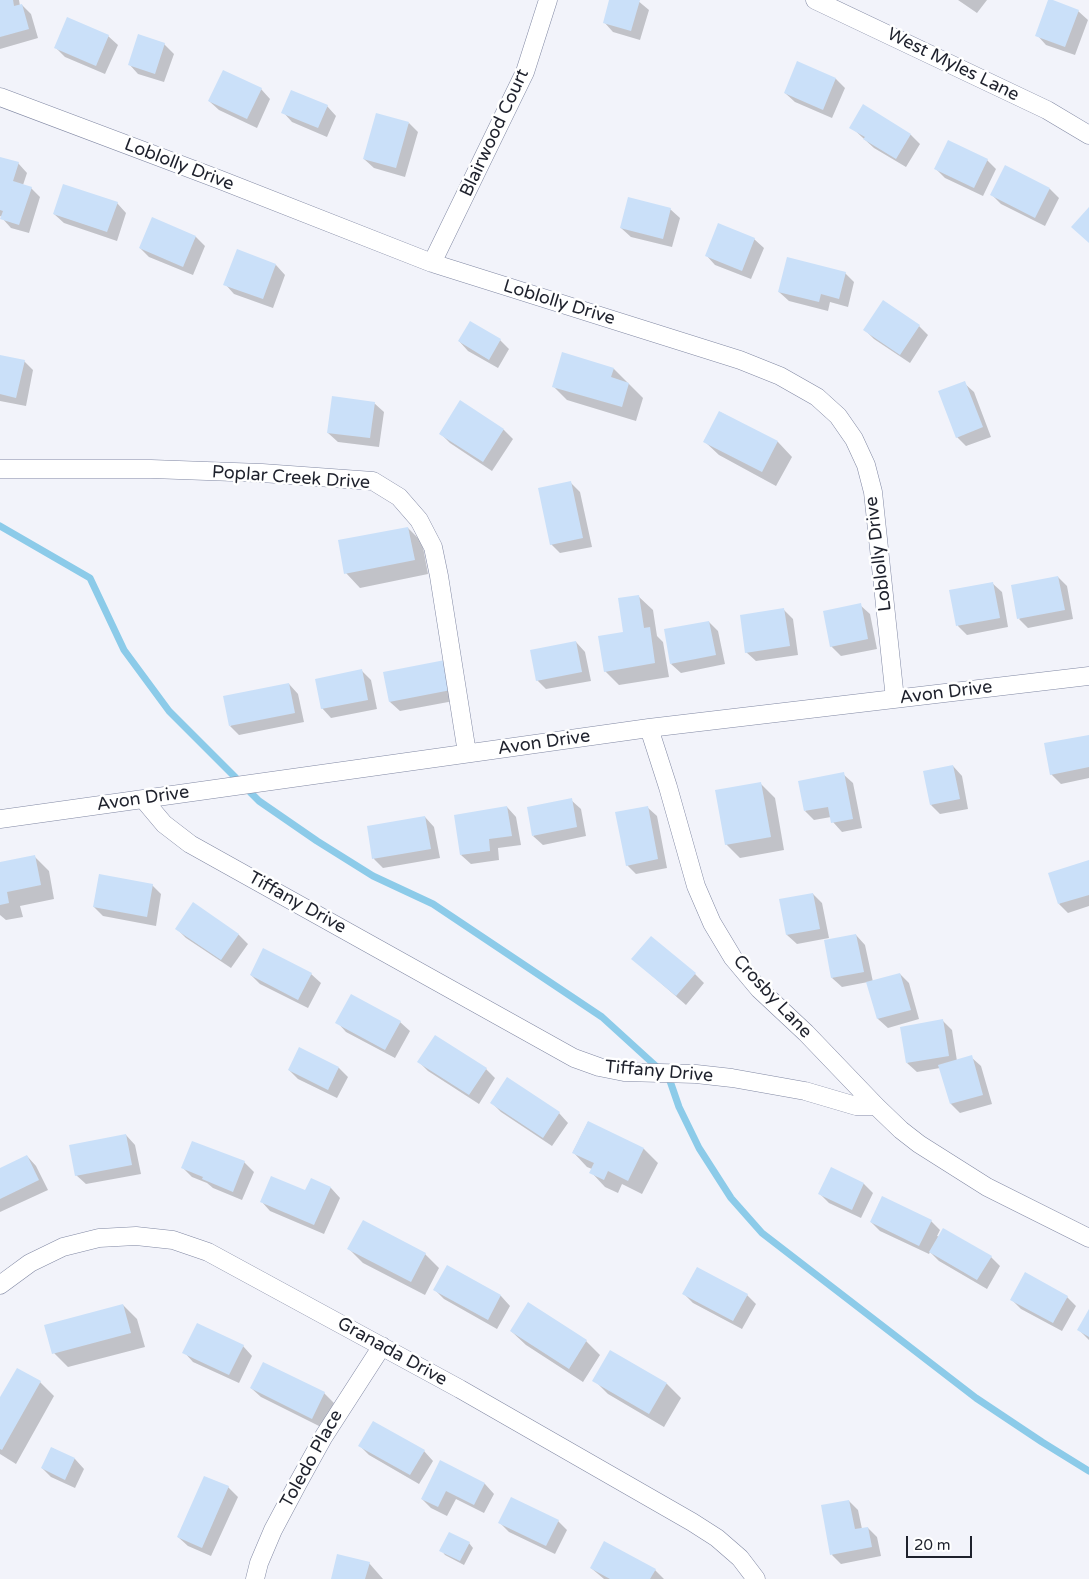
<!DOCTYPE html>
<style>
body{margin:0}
#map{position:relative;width:1089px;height:1579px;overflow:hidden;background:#f2f3fa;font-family:"Varela Round",sans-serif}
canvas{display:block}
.scale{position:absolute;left:906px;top:1536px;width:66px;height:22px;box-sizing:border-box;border:2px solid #1e212c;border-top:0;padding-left:6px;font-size:15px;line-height:18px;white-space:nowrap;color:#1e212c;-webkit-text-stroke:4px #fff;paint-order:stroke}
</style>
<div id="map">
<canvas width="1089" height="1579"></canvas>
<div class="scale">20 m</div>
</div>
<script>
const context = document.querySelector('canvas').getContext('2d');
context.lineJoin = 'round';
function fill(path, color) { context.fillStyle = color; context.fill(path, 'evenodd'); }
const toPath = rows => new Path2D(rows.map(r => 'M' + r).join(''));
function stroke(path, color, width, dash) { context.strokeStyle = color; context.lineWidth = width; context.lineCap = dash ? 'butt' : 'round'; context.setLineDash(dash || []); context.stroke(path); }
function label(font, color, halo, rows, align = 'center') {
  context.font = font + ' "Varela Round",sans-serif'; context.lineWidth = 5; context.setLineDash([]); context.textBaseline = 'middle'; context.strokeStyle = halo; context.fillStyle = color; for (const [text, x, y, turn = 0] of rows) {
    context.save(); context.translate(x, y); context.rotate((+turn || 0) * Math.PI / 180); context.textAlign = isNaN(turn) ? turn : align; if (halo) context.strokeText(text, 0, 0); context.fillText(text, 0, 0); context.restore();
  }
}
fill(toPath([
 [0,0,19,0,20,6,22,5,31,14,38,38,0,49],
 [610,0,637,0,649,10,640,40,613,32,604,22],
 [958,0,987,0,977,13],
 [1078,11,1088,20,1075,55,1046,45,1037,35],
 [108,36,118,45,105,74,65,57,56,48],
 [164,44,174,54,164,82,138,74,129,64],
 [798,63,836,79,845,88,832,118,795,102,785,93],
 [261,89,270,99,257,128,219,110,209,101],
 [327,106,336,116,327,137,292,122,283,112],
 [863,106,911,135,920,144,906,167,874,148,851,127],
 [409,123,418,132,405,177,374,168,364,159],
 [0,158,18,163,27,173,23,185,31,188,40,197,29,233,11,228,2,218,2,217,0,216],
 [987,160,996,169,983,196,945,178,936,169],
 [1050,189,1059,198,1045,226,1001,204,992,195],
 [117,203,126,213,117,241,64,223,54,214],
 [670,209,680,218,672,247,631,237,621,228],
 [152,219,196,237,205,246,193,275,149,257,140,248],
 [754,239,764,248,751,279,715,265,706,255],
 [276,265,285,275,273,308,234,294,225,284],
 [845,273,854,282,848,307,830,302,828,311,789,301,779,292],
 [919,326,928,335,910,363,874,339,865,330],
 [500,340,509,349,498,368,468,351,459,341],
 [0,356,24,361,33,370,26,406,0,401],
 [614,369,643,398,636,421,567,400,553,386],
 [964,383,974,392,991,437,966,446,957,437],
 [461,402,504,430,513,439,492,471,450,443,440,433],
 [374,403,384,412,379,447,338,442,328,433],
 [720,412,778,442,792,457,776,486,719,455,704,441],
 [571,483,580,492,592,547,560,553,551,544],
 [408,528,422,542,428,574,360,588,346,573],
 [1058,577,1067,586,1073,619,1028,628,1019,619],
 [992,583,1002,592,1008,627,967,635,958,626,951,591],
 [638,596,653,610,657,636,663,642,669,677,619,685,605,671,625,633],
 [860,605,870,614,877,649,841,656,831,646],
 [784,610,793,619,798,655,756,661,746,652],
 [709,622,718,631,725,664,681,673,671,664],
 [576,642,585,652,591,681,546,689,537,680],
 [445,662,459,700,400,711,390,702,385,673],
 [362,671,371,680,377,709,331,718,322,708],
 [289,684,298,694,304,722,239,735,230,726],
 [1089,736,1089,778,1061,784,1051,774],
 [953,766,962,776,968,809,940,814,931,805],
 [843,774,853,783,862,828,842,832,833,822,831,817,814,820,805,811],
 [760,783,775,798,784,850,740,858,726,844],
 [571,800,581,809,586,836,543,845,533,836],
 [507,807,516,817,521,845,498,848,499,860,471,864,461,855],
 [647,807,657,816,667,868,636,874,627,865],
 [425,817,434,827,440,858,383,868,374,859,368,827],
 [35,857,49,871,54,899,20,906,23,917,6,920,0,915,0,863],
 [1089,862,1089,906,1068,913,1059,904],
 [152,885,161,894,156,926,103,916,94,907],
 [813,894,822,903,829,938,797,944,787,935,780,900],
 [193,904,239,935,248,944,231,968,186,938,177,929],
 [856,935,865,945,873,982,900,974,909,983,919,1019,888,1028,878,1019,868,982,842,987,832,978],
 [633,959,695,974,704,983,686,1005],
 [311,974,321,983,308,1008,260,984,251,975],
 [943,1021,952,1030,957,1061,971,1057,981,1066,992,1104,960,1113,951,1104,940,1068,917,1072,907,1063],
 [337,1022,400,1022,410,1031,395,1058,346,1032],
 [419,1062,486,1069,495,1078,479,1104,428,1071],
 [339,1068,348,1077,337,1098,298,1079,289,1070],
 [492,1103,559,1113,568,1123,552,1146,501,1112],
 [588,1122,644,1149,658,1163,642,1194,622,1184,618,1193,605,1187,591,1172,592,1169,587,1167,573,1152],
 [126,1135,135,1145,141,1174,86,1184,76,1175],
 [27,1156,36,1166,48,1190,0,1212,0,1169],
 [244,1162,254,1172,242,1200,213,1188,207,1183,192,1177,183,1168],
 [831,1169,864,1184,873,1193,861,1218,829,1203,820,1194],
 [311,1180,331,1188,340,1198,324,1234,270,1211,261,1201,306,1192],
 [931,1221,940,1230,937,1236,991,1257,1000,1266,987,1289,939,1261,930,1252,929,1254,880,1231,871,1222],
 [349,1249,425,1254,439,1268,425,1295,363,1263],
 [447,1267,501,1296,510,1306,497,1329,444,1299,435,1290],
 [684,1294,747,1295,756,1304,742,1329,693,1303],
 [1067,1297,1076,1306,1062,1331,1021,1309,1012,1300],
 [123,1305,137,1319,145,1347,68,1367,54,1353],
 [1089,1311,1089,1340,1079,1330],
 [511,1331,586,1341,600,1355,583,1382,526,1345],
 [243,1346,252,1356,239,1383,193,1362,184,1352],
 [610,1352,667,1384,681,1398,664,1427,608,1394,594,1380],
 [40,1382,54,1396,16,1464,0,1454,0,1400],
 [251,1388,324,1393,334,1403,321,1427,261,1397],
 [360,1446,424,1451,433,1461,419,1484,369,1455],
 [52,1448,75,1459,84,1469,75,1488,51,1477,42,1468],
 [441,1462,485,1484,494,1494,484,1513,456,1499,447,1516,431,1508,422,1499],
 [205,1477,228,1487,238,1497,211,1556,188,1546,178,1537],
 [849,1501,858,1510,862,1529,868,1528,877,1537,881,1556,841,1564,832,1555],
 [558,1521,567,1530,555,1554,509,1532,500,1523],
 [469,1543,473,1548,464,1565,445,1555,441,1550],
 [369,1563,383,1579,333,1579],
 [591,1568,655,1570,664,1579,604,1579]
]), '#0003');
stroke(toPath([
 [0,526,90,578,124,650,169,711,259,801,317,841,373,876,433,904,602,1017,669,1078,679,1107,699,1148,731,1198,762,1233,976,1398,1042,1442,1089,1471]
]), '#8ccbe9', 7);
fill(toPath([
 [0,0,13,0,14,6,22,4,29,29,0,37],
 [609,0,640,0,631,31,603,23],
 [1048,0,1053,0,1079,10,1065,47,1035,36],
 [67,17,109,35,96,66,54,48],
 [138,34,165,43,155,74,128,65],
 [797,61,836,78,823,110,784,93],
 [223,70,262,88,247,119,208,101],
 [291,90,328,105,318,128,281,113],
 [863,104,911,134,896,159,863,139,865,137,849,128],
 [376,113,409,122,396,168,363,159],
 [948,140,988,159,974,188,934,169],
 [0,157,19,162,13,181,32,187,19,225,0,219,3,211,0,210],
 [1005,165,1050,188,1035,218,990,195],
 [63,184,118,202,107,232,53,214],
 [628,197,671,208,663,239,620,228],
 [1089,207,1089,243,1071,227],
 [152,217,196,236,183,267,139,248],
 [718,223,755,238,742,271,705,256],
 [237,249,276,264,263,299,223,285],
 [787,257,846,272,839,299,821,294,819,302,778,292],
 [883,300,920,325,900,355,863,330],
 [470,321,501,339,489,360,458,341],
 [562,352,614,368,611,377,629,383,622,407,552,387],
 [0,355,25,360,16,398,0,394],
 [965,381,983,427,956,438,938,391],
 [332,396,375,402,370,438,327,433],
 [460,400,504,429,483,462,439,434],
 [719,411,778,441,762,472,703,442],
 [571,481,583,538,550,545,538,488],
 [408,527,415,560,344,574,338,540],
 [1058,576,1065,610,1017,619,1011,585],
 [993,582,1000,618,956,626,949,590],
 [639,595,644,628,650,627,655,663,604,672,598,636,623,632,618,598],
 [861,603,868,639,830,647,823,611],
 [784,608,790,646,745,653,740,615],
 [709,621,716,655,670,664,664,629],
 [576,641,582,672,536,681,530,650],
 [445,660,451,690,389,702,383,672],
 [362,669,368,700,321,709,315,679],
 [289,683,295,713,229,726,223,696],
 [1089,735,1089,767,1050,775,1044,743],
 [953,765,960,799,930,805,923,771],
 [844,772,853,819,831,823,828,807,804,811,798,781],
 [761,782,771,837,725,845,715,790],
 [572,798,577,827,532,836,527,807],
 [507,806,512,836,489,839,490,851,460,855,454,815],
 [648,806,658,859,626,866,615,812],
 [425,816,431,849,372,859,367,826],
 [35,855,41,885,7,892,9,903,0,905,0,862],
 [1089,860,1089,895,1058,904,1048,873],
 [99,874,153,884,147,917,93,907],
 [813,893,820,929,786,935,779,899],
 [193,902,239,934,221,960,175,929],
 [856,934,864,972,831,978,824,940],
 [651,936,696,973,676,996,631,959],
 [263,948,312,973,298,1000,250,975],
 [900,973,911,1010,877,1019,866,982],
 [351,994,401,1021,385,1050,335,1023],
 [943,1019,949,1056,906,1063,900,1027],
 [435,1035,487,1068,469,1095,417,1062],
 [299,1047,339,1067,328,1090,288,1070],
 [972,1055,983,1095,950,1104,938,1065],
 [507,1077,560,1112,543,1138,490,1103],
 [588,1121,644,1148,628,1181,608,1171,604,1180,589,1173,594,1163,572,1153],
 [126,1134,132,1165,75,1176,69,1145],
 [192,1141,245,1161,233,1192,202,1179,203,1177,181,1168],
 [27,1155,39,1180,0,1199,0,1168],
 [831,1167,864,1183,852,1210,818,1194],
 [271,1176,305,1190,311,1178,331,1187,314,1225,260,1202],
 [882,1196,932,1220,919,1246,870,1222],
 [363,1220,426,1253,411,1282,347,1249],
 [943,1228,992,1256,977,1280,929,1252],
 [447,1265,501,1295,488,1320,433,1290],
 [697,1267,748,1294,733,1321,682,1294],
 [1025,1272,1068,1296,1053,1323,1010,1300],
 [528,1302,587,1340,569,1369,510,1331],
 [123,1304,131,1333,52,1354,44,1325],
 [1089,1309,1089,1337,1077,1330],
 [197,1323,244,1345,229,1375,182,1353],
 [610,1350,667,1383,649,1414,592,1381],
 [263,1362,325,1392,312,1419,250,1388],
 [17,1368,41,1381,2,1450,0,1449,0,1397],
 [373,1421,425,1450,410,1475,358,1446],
 [51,1447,75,1458,65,1480,41,1468],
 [440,1460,485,1483,474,1505,446,1491,438,1507,421,1499],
 [204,1476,229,1486,202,1548,177,1537],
 [511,1497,559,1520,546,1546,498,1523],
 [849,1500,855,1529,868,1527,872,1547,830,1555,821,1505],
 [449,1532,470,1542,460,1561,439,1551],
 [604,1541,656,1569,650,1579,610,1579,590,1568],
 [337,1554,370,1562,365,1579,331,1579]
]), '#cae0f9');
const minor = toPath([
 [815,0,1047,110,1089,135],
 [0,97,218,179,432,263,740,360,780,376,817,397,838,416,854,439,866,465,873,492,895,699],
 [432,263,525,72,548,0],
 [0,469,151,469,262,473,373,481,399,497,419,520,433,547,439,576,467,753],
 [649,728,668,787,696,886,712,923,733,958,759,989,806,1033,876,1106],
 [143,799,164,824,190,844,574,1058,599,1067,624,1072,696,1074,732,1078,805,1091,856,1106,876,1106,901,1130,919,1144,987,1187,1089,1238],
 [0,819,649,728,1089,676],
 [0,1285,30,1263,63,1247,99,1238,136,1236,173,1240,208,1252,460,1389,692,1522,717,1538,740,1558,756,1579],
 [255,1579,259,1563,273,1530,298,1483,324,1436,382,1346]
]);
stroke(minor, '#8188a3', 19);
stroke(minor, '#fff', 18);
label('18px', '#1e212c', '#fff', [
 ["West Myles Lane",953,65,26],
 ["Blairwood Court",495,133,-65],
 ["Loblolly Drive",179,165,21],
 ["Loblolly Drive",559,303,17],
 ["Poplar Creek Drive",291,478,4],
 ["Loblolly Drive",879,554,-97],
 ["Avon Drive",946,693,-7],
 ["Avon Drive",544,743,-8],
 ["Avon Drive",143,799,-8],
 ["Tiffany Drive",297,903,29],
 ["Crosby Lane",772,997,47],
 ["Tiffany Drive",659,1072,5],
 ["Granada Drive",392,1352,29],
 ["Toledo Place",312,1459,-61]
]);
</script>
